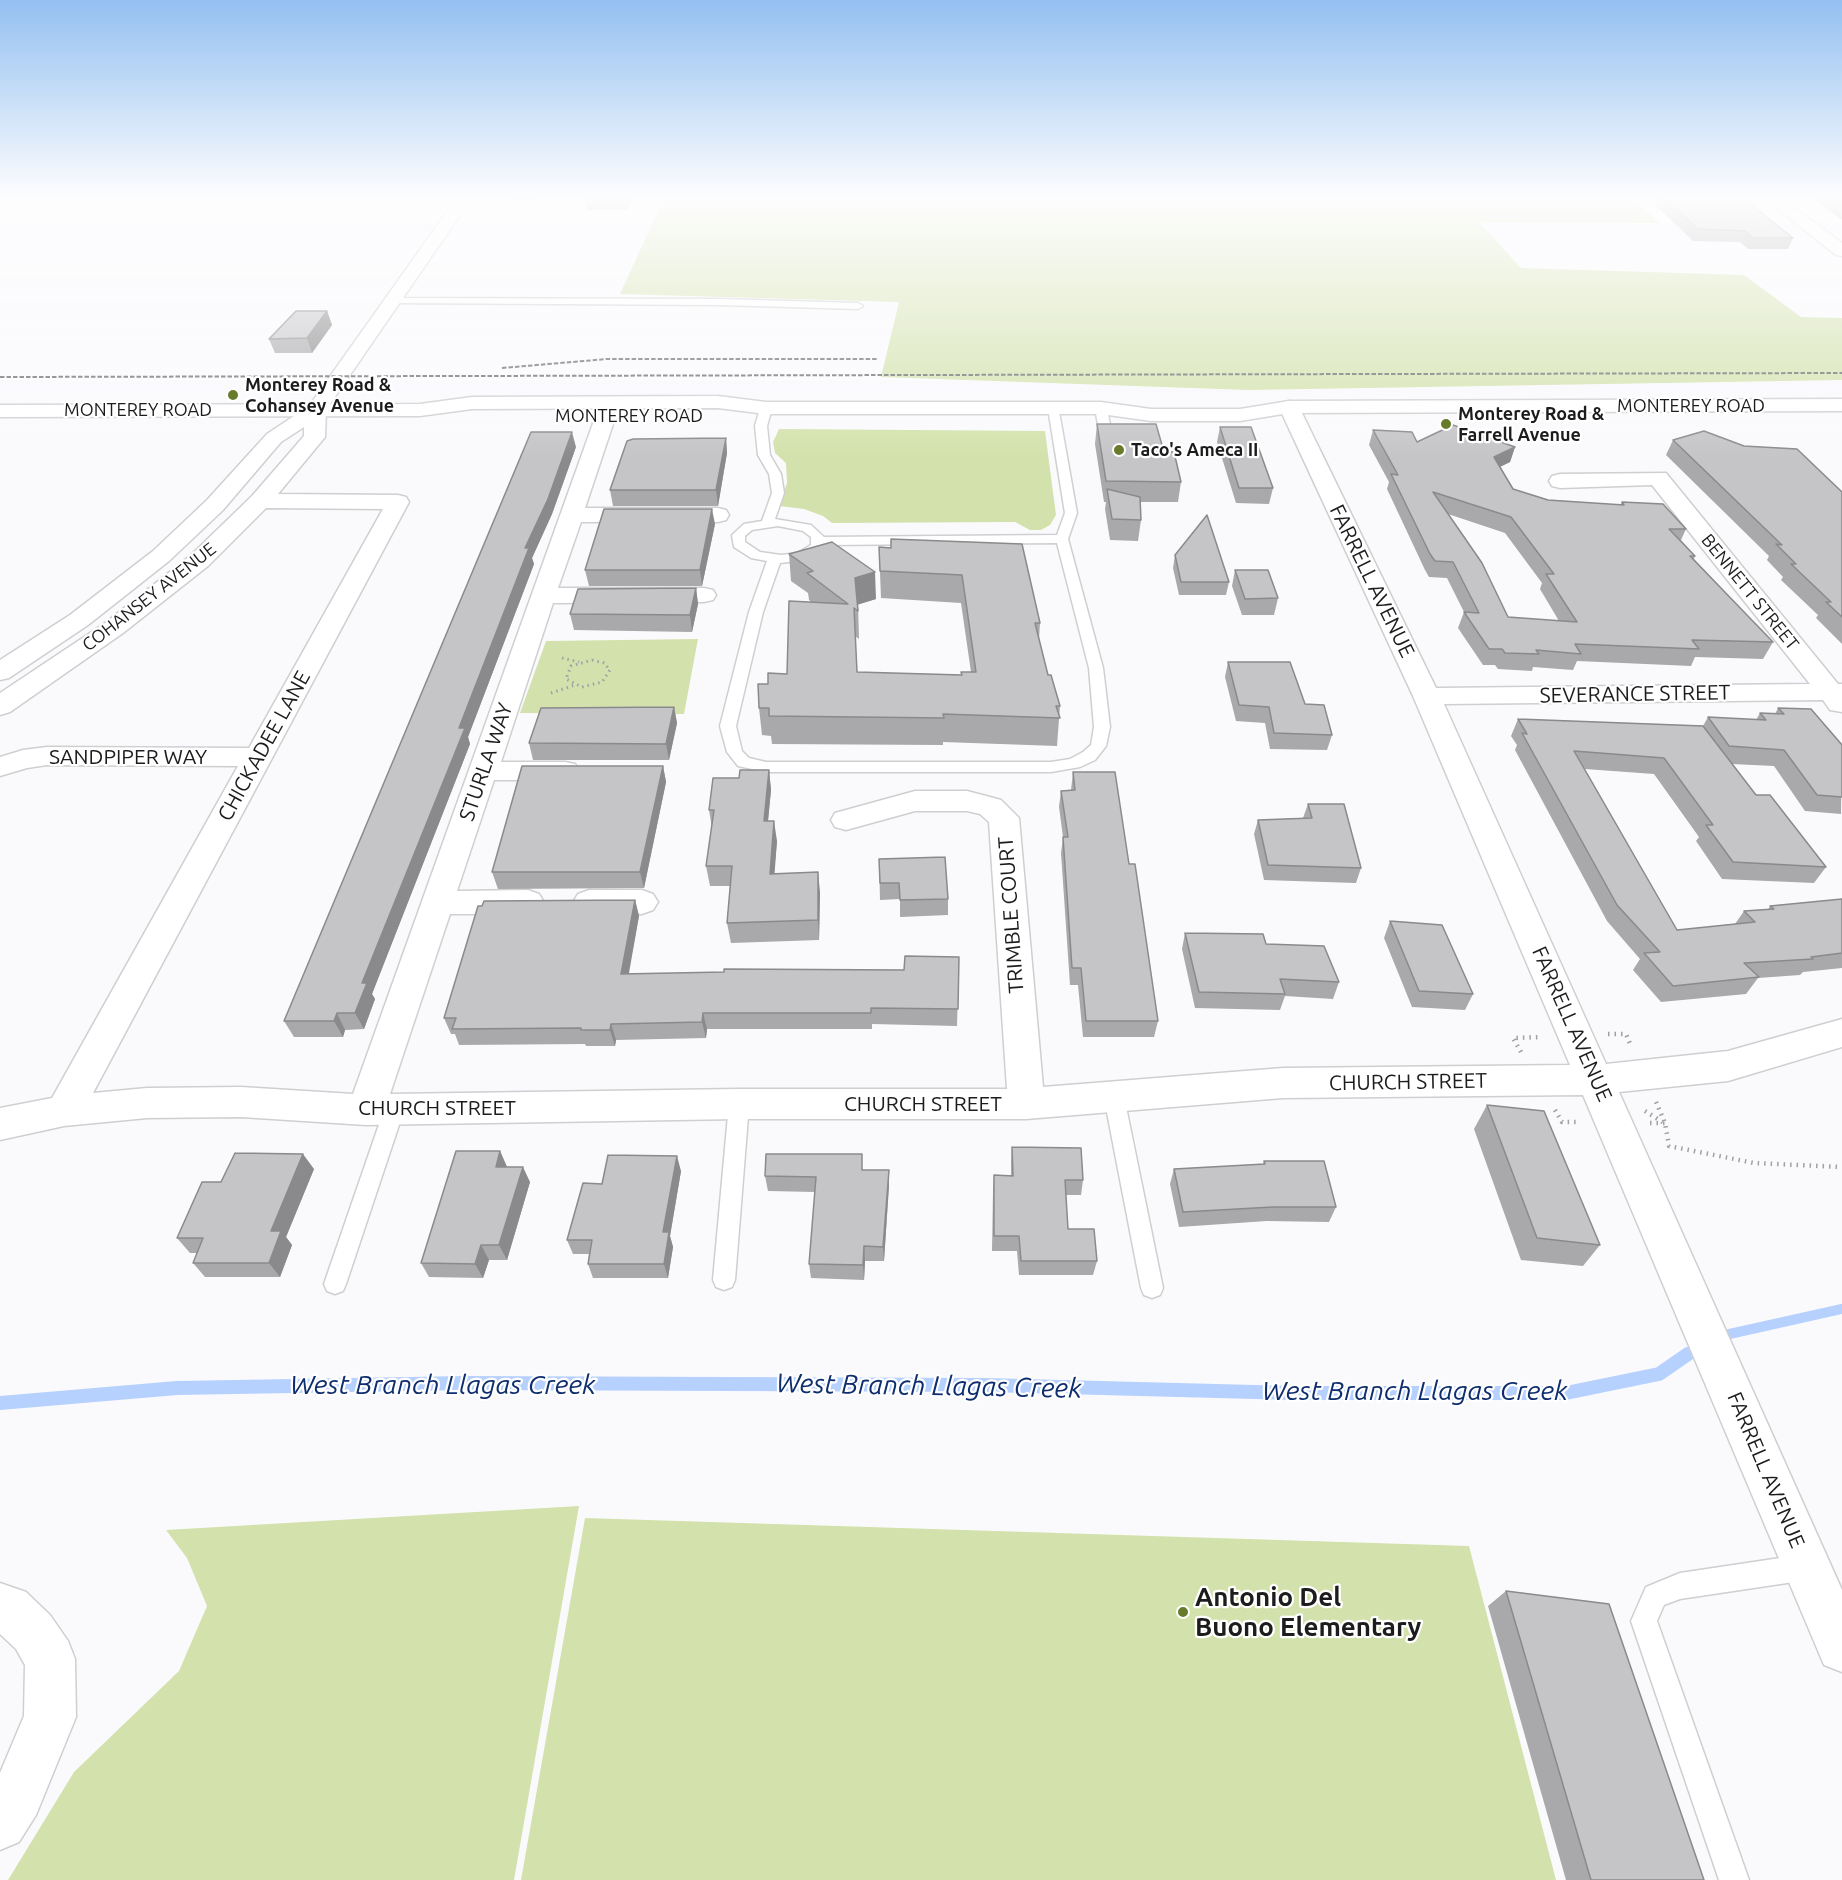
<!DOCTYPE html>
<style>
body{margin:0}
canvas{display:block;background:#fafafd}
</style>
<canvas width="1842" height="1880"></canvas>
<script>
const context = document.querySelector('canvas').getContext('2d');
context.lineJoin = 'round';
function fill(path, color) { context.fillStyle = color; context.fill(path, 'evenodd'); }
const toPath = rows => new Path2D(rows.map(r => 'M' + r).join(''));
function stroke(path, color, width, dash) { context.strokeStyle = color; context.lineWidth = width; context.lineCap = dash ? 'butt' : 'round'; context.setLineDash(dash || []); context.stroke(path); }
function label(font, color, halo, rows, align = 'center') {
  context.font = font + ' Ubuntu,sans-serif'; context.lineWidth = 4.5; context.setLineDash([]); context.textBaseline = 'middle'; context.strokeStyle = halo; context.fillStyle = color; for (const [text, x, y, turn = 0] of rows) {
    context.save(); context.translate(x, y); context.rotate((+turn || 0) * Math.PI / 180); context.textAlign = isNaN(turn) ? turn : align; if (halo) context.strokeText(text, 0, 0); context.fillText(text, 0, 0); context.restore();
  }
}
fill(toPath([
 [665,196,1631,196,1660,223,1479,222,1521,268,1744,275,1801,317,1842,318,1842,380,1248,390,881,377,899,302,620,294],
 [779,429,1045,431,1056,515,1050,525,1041,530,1030,530,1015,522,832,523,823,516,804,509,779,506,787,483,786,463,775,453,773,442],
 [698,639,684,714,520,713,546,641],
 [579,1506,514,1880,8,1880,74,1772,179,1671,207,1606,187,1558,166,1530],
 [585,1518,1469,1546,1556,1880,521,1880]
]), '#d3e2ac');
stroke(toPath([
 [1716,1337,1842,1309],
 [1685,1355,1701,1344]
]), '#b7d1ff', 10);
stroke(toPath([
 [0,1403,177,1388,467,1383,985,1385,1294,1393,1566,1393,1659,1374,1688,1354]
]), '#b7d1ff', 14);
const lane = toPath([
 [392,298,720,299,858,303,863,306,858,309,720,305,389,303,389,299,392,298],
 [766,405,772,408,767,426,770,455,781,474,784,493,775,519,811,525,824,537,1057,535,1065,513,1048,408,1058,406,1077,513,1068,539,1103,668,1110,727,1106,746,1095,760,1080,767,1051,772,766,772,738,766,727,752,720,726,749,612,767,561,751,558,734,547,732,535,744,524,762,521,772,493,769,474,758,455,755,426,760,408,766,405],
 [778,526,803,531,811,537,811,545,798,553,781,555,760,552,745,542,745,536,752,530,778,526],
 [1057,543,1089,668,1094,727,1091,745,1083,752,1070,759,1051,762,766,762,749,758,742,751,736,726,763,612,780,563,806,560,817,555,824,545,1057,543],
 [1101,405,1107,408,1112,436,1106,439,1100,436,1095,408,1101,405],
 [1114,1089,1121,1091,1124,1097,1163,1288,1160,1295,1152,1298,1144,1295,1141,1288,1104,1097,1107,1091,1114,1089],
 [739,1096,746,1098,749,1104,735,1280,732,1287,724,1290,716,1287,713,1280,729,1104,732,1098,739,1096],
 [394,1102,401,1104,404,1110,346,1284,343,1291,335,1294,327,1291,324,1284,384,1110,387,1104,394,1102],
 [1807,1554,1816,1558,1820,1567,1816,1576,1807,1580,1680,1599,1664,1605,1657,1621,1749,1880,1719,1880,1631,1621,1646,1587,1680,1573,1807,1554]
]);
const street = toPath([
 [458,196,473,196,326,410,325,437,278,494,398,495,406,497,409,502,93,1093,147,1088,241,1087,353,1094,596,415,599,411,606,409,613,411,616,415,585,508,718,508,726,510,729,515,726,520,718,522,581,522,558,588,704,588,713,590,716,595,713,600,704,602,553,603,501,762,565,762,575,764,580,771,575,778,565,780,494,780,457,891,528,890,539,894,544,902,539,910,528,914,450,914,390,1094,739,1089,1007,1089,989,822,980,814,967,811,915,811,846,830,835,827,831,820,835,813,915,791,967,791,990,797,1001,800,1019,818,1043,1087,1283,1068,1570,1065,1413,696,1279,407,1282,403,1289,401,1296,403,1299,407,1436,688,1810,684,1652,485,1560,488,1552,486,1549,481,1552,476,1560,474,1666,473,1838,684,1842,684,1842,712,1830,710,1823,700,1444,704,1606,1064,1728,1051,1842,1019,1842,1047,1728,1081,1619,1092,1842,1590,1842,1672,1824,1665,1583,1095,1283,1098,1026,1119,739,1119,366,1125,241,1117,147,1118,64,1126,0,1140,0,1108,52,1098,238,766,47,765,27,768,0,776,0,757,23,750,47,747,249,748,383,509,266,508,208,566,123,633,10,712,0,715,0,693,105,623,190,556,252,496,304,436,304,427,281,442,223,510,169,561,88,625,9,678,0,680,0,660,70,615,153,551,207,500,267,434,309,406,458,196],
 [1762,196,1778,196,1842,243,1842,256,1836,255,1762,196],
 [589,890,642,890,653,894,658,902,653,910,642,914,589,914,578,910,573,902,578,894,589,890],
 [0,1583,26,1592,50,1615,68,1641,75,1659,76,1717,36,1815,19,1842,0,1850,0,1773,24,1716,25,1665,16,1649,0,1634,0,1583]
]);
const primary = toPath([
 [718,396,766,402,1101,402,1151,409,1240,409,1289,401,1842,399,1842,411,1289,413,1240,421,1151,421,1101,414,766,414,718,408,472,409,420,416,0,417,0,405,420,404,472,397,718,396]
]);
stroke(lane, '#cfcfd2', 3);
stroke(street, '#cfcfd2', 3);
stroke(primary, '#cfcfd2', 3);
stroke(toPath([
 [562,658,579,662],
 [592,660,604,663,610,670,602,682,582,687,566,679,571,666,592,660],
 [551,693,575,685]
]), '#a1a1a3', 3, [1.5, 4]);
stroke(toPath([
 [1608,1034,1626,1034,1631,1046],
 [1521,1052,1513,1038,1541,1037],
 [1656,1102,1665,1123,1669,1146,1754,1163,1842,1167],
 [1555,1110,1562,1122,1579,1122],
 [1645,1111,1664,1123],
 [1650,1123,1665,1123]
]), '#a1a1a3', 4.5, [1.5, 5]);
fill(lane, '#fff');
fill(street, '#fff');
fill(primary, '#fff');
stroke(toPath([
 [502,368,607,359,878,359],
 [0,377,1842,373]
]), '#69696b', 2, [4.5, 2]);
fill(toPath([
 [507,196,541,196,538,200,508,200],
 [633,196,627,210,587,210,584,197],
 [1658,196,1740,196,1793,238,1788,249,1748,249,1740,242,1693,241,1654,204],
 [1810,196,1842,196,1842,220],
 [327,311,332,325,312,353,275,353,269,339],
 [1097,424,1164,452,1181,482,1178,502,1140,502,1141,520,1138,541,1110,540,1105,509,1106,502,1104,502,1095,444],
 [1220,427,1273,488,1269,504,1236,503,1217,442],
 [1373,430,1417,442,1515,447,1510,462,1500,467,1513,489,1548,500,1620,505,1622,502,1686,529,1681,540,1695,556,1694,559,1773,642,1763,659,1695,657,1691,666,1577,661,1573,670,1533,667,1532,671,1498,669,1495,665,1483,665,1458,628,1464,612,1447,578,1429,577,1425,570,1387,489,1389,482,1369,445],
 [1448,514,1505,533,1542,583,1540,589,1559,621,1508,617],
 [726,438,727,453,718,506,613,506,610,490],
 [1673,440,1842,492,1842,644,1816,618,1818,615,1781,580,1783,577,1767,560,1769,556,1666,455],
 [576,447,552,514,532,558,534,564,468,737,470,744,372,994,375,999,364,1029,345,1030,343,1037,294,1037,284,1021],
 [715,524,702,586,589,586,585,570],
 [1022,544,1040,623,1039,639,1048,675,1060,706,1057,746,943,742,943,745,772,744,771,736,762,735,759,708,768,684,787,674,811,602,809,600,808,593,791,581,789,554,876,599,858,604,859,639,855,636,857,672,961,675,961,672,971,672,961,603,881,598,879,547,891,548],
 [1175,555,1229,582,1226,595,1179,595,1173,568],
 [1235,570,1278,598,1274,615,1242,615,1232,586],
 [696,588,698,604,692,632,574,630,570,614],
 [1228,662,1305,704,1332,735,1327,750,1270,749,1265,723,1236,721,1225,677],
 [674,707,677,723,669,760,533,760,529,743],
 [1778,708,1842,745,1841,814,1805,811,1774,766,1732,764,1756,795,1826,867,1814,883,1722,879,1696,841,1699,837,1654,774,1585,769,1677,930,1735,924,1744,911,1768,910,1770,906,1842,899,1842,968,1803,972,1800,975,1758,978,1746,994,1661,1002,1633,970,1640,959,1607,921,1515,750,1517,745,1511,736,1518,719,1703,726,1708,717,1756,720,1760,713,1775,714],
 [663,766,666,782,644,888,498,889,492,872],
 [769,770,771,790,768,821,777,841,774,873,820,892,819,940,731,943,727,923,730,886,710,886,706,866,712,828,709,810,739,778],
 [1073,772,1129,864,1158,1021,1154,1037,1083,1037,1078,985,1070,985,1061,853,1063,837,1059,807,1061,791,1071,790],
 [1308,804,1361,868,1356,883,1264,880,1254,834,1258,820,1303,818],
 [879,859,948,899,948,915,900,917,900,899,880,900],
 [635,900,639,916,628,974,904,970,959,957,957,1026,872,1024,872,1029,707,1029,706,1038,616,1040,615,1046,586,1046,585,1044,459,1045,455,1034,451,1034,444,1018],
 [1390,921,1473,994,1465,1010,1412,1007,1384,938],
 [1185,933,1266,944,1339,982,1333,999,1285,996,1280,1010,1195,1008,1182,949],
 [1487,1105,1600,1245,1583,1266,1521,1260,1474,1129],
 [1012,1147,1083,1180,1081,1195,1066,1195,1068,1229,1097,1261,1093,1275,1019,1275,1017,1251,992,1251,993,1190,994,1175,1011,1176,1011,1162],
 [500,1151,507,1167,530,1182,507,1260,489,1260,483,1278,429,1277,421,1263],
 [1264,1161,1336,1207,1329,1222,1267,1221,1179,1227,1170,1184,1174,1169,1263,1164],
 [314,1169,286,1237,292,1245,280,1277,205,1277,193,1263,197,1253,190,1253,177,1238,221,1182],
 [863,1170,889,1185,884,1261,865,1261,864,1280,811,1278,809,1264,815,1192,768,1191,765,1176],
 [681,1171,670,1236,673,1247,668,1278,593,1278,588,1264,589,1254,573,1254,567,1240],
 [1506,1591,1704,1880,1566,1880,1488,1606]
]), '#a9a9ac');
fill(toPath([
 [626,196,633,196,627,210,625,197],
 [327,311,332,325,312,353,307,338],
 [572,432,576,447,552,514,532,558,534,564,468,737,470,744,372,994,375,999,364,1029,355,1013,362,983,459,728,525,548],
 [726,438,727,453,718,506,716,490],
 [1515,447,1510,462,1489,472,1494,457],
 [712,509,715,524,702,586,700,570],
 [875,572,876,599,857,605,855,578],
 [696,588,698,604,692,632,690,615],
 [674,707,677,723,669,760,666,744],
 [663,766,666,782,644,888,640,872],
 [769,770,771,790,766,841,764,821],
 [774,821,777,841,773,894,770,874],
 [818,872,820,892,819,940,818,920],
 [635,900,639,916,626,990,621,974],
 [337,1013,345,1030,343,1037,334,1021],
 [703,1013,707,1029,706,1038,702,1022],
 [611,1024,616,1040,615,1046,610,1030],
 [500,1151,507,1167,503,1183,496,1167],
 [303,1154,314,1169,286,1237,292,1245,280,1277,269,1263,271,1231],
 [677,1156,681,1171,670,1236,673,1247,668,1278,664,1264,663,1232],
 [523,1167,530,1182,507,1260,499,1245],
 [889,1170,889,1185,884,1261,883,1247],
 [481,1245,489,1260,483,1278,475,1264],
 [864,1246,865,1261,864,1280,863,1265]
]), '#8a8a8c');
const building = toPath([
 [585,196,626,196,625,197,584,197,585,196],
 [1661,196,1740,196,1793,238,1753,238,1745,231,1698,229,1661,196],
 [1830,196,1842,196,1842,205,1830,196],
 [296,311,327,311,307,338,269,339,296,311],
 [1097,424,1156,424,1164,452,1174,452,1181,482,1106,481,1097,424],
 [1453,425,1515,447,1494,457,1513,489,1548,500,1624,505,1622,502,1663,504,1686,529,1669,529,1695,556,1690,556,1773,642,1692,640,1699,649,1575,644,1581,654,1536,650,1539,654,1505,653,1502,649,1489,649,1464,612,1479,613,1453,562,1435,561,1430,554,1391,474,1398,475,1373,430,1412,432,1417,442,1453,425],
 [1433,492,1511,517,1554,574,1546,574,1577,622,1508,617,1482,563,1433,492],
 [1220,427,1251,427,1273,488,1239,488,1220,427],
 [1704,431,1744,446,1797,449,1842,492,1842,617,1826,602,1831,602,1791,564,1796,564,1776,544,1782,545,1673,440,1704,431],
 [531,432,572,432,548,499,525,548,529,548,459,728,465,728,362,983,367,983,355,1013,337,1013,334,1021,284,1021,531,432],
 [726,438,716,490,610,490,627,441,633,439,726,438],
 [1107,489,1140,497,1141,520,1112,519,1107,489],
 [604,509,712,509,700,570,585,570,604,509],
 [1207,515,1229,582,1181,582,1175,555,1207,515],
 [891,539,1022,544,1040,623,1035,623,1048,675,1051,675,1060,706,1056,706,1060,718,943,714,944,718,769,716,769,708,759,708,758,684,768,684,768,673,787,674,789,601,848,604,807,573,813,571,789,554,832,542,875,572,855,578,858,611,854,608,857,672,962,675,961,672,976,672,962,575,880,571,879,547,891,548,891,539],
 [1235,570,1268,570,1278,598,1245,599,1235,570],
 [696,588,690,615,570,614,578,589,696,588],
 [1228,662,1290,662,1305,704,1324,705,1332,735,1274,733,1269,707,1239,705,1228,662],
 [674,707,666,744,529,743,541,708,674,707],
 [1778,708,1811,709,1842,745,1842,797,1817,795,1784,750,1729,746,1708,717,1766,720,1760,713,1784,714,1778,708],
 [1518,719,1703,726,1756,795,1770,795,1826,867,1733,862,1706,825,1713,825,1664,758,1574,751,1677,930,1755,922,1744,911,1774,909,1770,906,1842,899,1842,953,1811,957,1813,959,1744,963,1759,977,1673,986,1644,953,1660,952,1617,905,1522,733,1527,734,1518,719],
 [522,766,663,766,640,872,492,872,522,766],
 [740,770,769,770,764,821,774,821,770,874,818,872,818,920,727,923,732,866,706,866,714,810,709,810,713,778,739,778,740,770],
 [1073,772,1115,772,1129,864,1135,864,1158,1021,1086,1021,1081,968,1072,968,1063,837,1068,837,1061,791,1075,790,1073,772],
 [1308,804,1344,804,1361,868,1268,865,1258,820,1312,818,1308,804],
 [945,857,948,899,900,900,899,883,880,883,879,859,945,857],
 [635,900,621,974,724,972,724,969,904,970,905,956,959,957,958,1009,871,1008,871,1013,703,1013,702,1022,611,1024,610,1030,581,1030,581,1028,452,1029,456,1018,444,1018,478,906,482,906,484,901,635,900],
 [1390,921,1442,925,1473,994,1419,991,1390,921],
 [1185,933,1263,934,1266,944,1324,946,1339,982,1280,979,1285,994,1199,992,1185,933],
 [1487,1105,1544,1111,1600,1245,1537,1238,1487,1105],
 [1012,1147,1081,1148,1083,1180,1065,1180,1068,1229,1094,1229,1097,1261,1021,1261,1019,1236,994,1236,994,1175,1013,1176,1012,1147],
 [456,1151,500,1151,496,1167,523,1167,499,1245,481,1245,475,1264,421,1263,456,1151],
 [235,1153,303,1154,271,1231,281,1231,269,1263,193,1263,203,1238,177,1238,202,1182,221,1182,235,1153],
 [766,1154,862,1154,862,1170,889,1170,883,1247,864,1246,863,1265,809,1264,816,1177,765,1176,766,1154],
 [608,1155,677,1156,663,1232,669,1232,664,1264,588,1264,592,1240,567,1240,583,1183,602,1184,608,1155],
 [1264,1161,1324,1161,1336,1207,1273,1207,1183,1212,1174,1169,1265,1164,1264,1161],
 [1506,1591,1609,1604,1704,1880,1591,1880,1506,1591]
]);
fill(building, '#c5c5c8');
stroke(building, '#8a8a8c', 1.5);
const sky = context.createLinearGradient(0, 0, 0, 459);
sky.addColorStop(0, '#94c0f1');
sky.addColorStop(0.43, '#fdfdfe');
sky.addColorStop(1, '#fdfdfe00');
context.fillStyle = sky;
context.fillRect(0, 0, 1842, 459);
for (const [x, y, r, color] of [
 [233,395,6,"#687b2b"],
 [1446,424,6,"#687b2b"],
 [1119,450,6,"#687b2b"],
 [1183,1612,6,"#687b2b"]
]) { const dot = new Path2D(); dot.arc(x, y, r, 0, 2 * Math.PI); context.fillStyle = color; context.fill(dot); stroke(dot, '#fff', 2); }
label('bold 18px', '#1c1c1d', '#fff', [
 ["Monterey Road &",245,385],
 ["Cohansey Avenue",245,406],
 ["Monterey Road &",1458,414],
 ["Farrell Avenue",1458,435],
 ["Taco's Ameca II",1131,450]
], 'left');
label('18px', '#1c1c1d', '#fff', [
 ["MONTEREY ROAD",1691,406],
 ["MONTEREY ROAD",138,410],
 ["MONTEREY ROAD",629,416],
 ["BENNETT STREET",1750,592,51],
 ["COHANSEY AVENUE",149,597,-38]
]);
label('21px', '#1c1c1d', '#fff', [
 ["FARRELL AVENUE",1372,581,64],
 ["SEVERANCE STREET",1635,694,-1],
 ["CHICKADEE LANE",264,746,-61],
 ["SANDPIPER WAY",128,757],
 ["STURLA WAY",486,762,-71],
 ["TRIMBLE COURT",1011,915,-94],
 ["FARRELL AVENUE",1572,1024,66],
 ["CHURCH STREET",1408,1082,-1],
 ["CHURCH STREET",923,1104],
 ["CHURCH STREET",437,1108],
 ["FARRELL AVENUE",1766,1470,67]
]);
label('bold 26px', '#1c1c1d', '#fff', [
 ["Antonio Del",1195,1597],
 ["Buono Elementary",1195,1627]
], 'left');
label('italic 27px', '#0e2e6e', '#fff', [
 ["West Branch Llagas Creek",443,1385],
 ["West Branch Llagas Creek",929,1386,1],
 ["West Branch Llagas Creek",1415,1391]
]);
</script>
